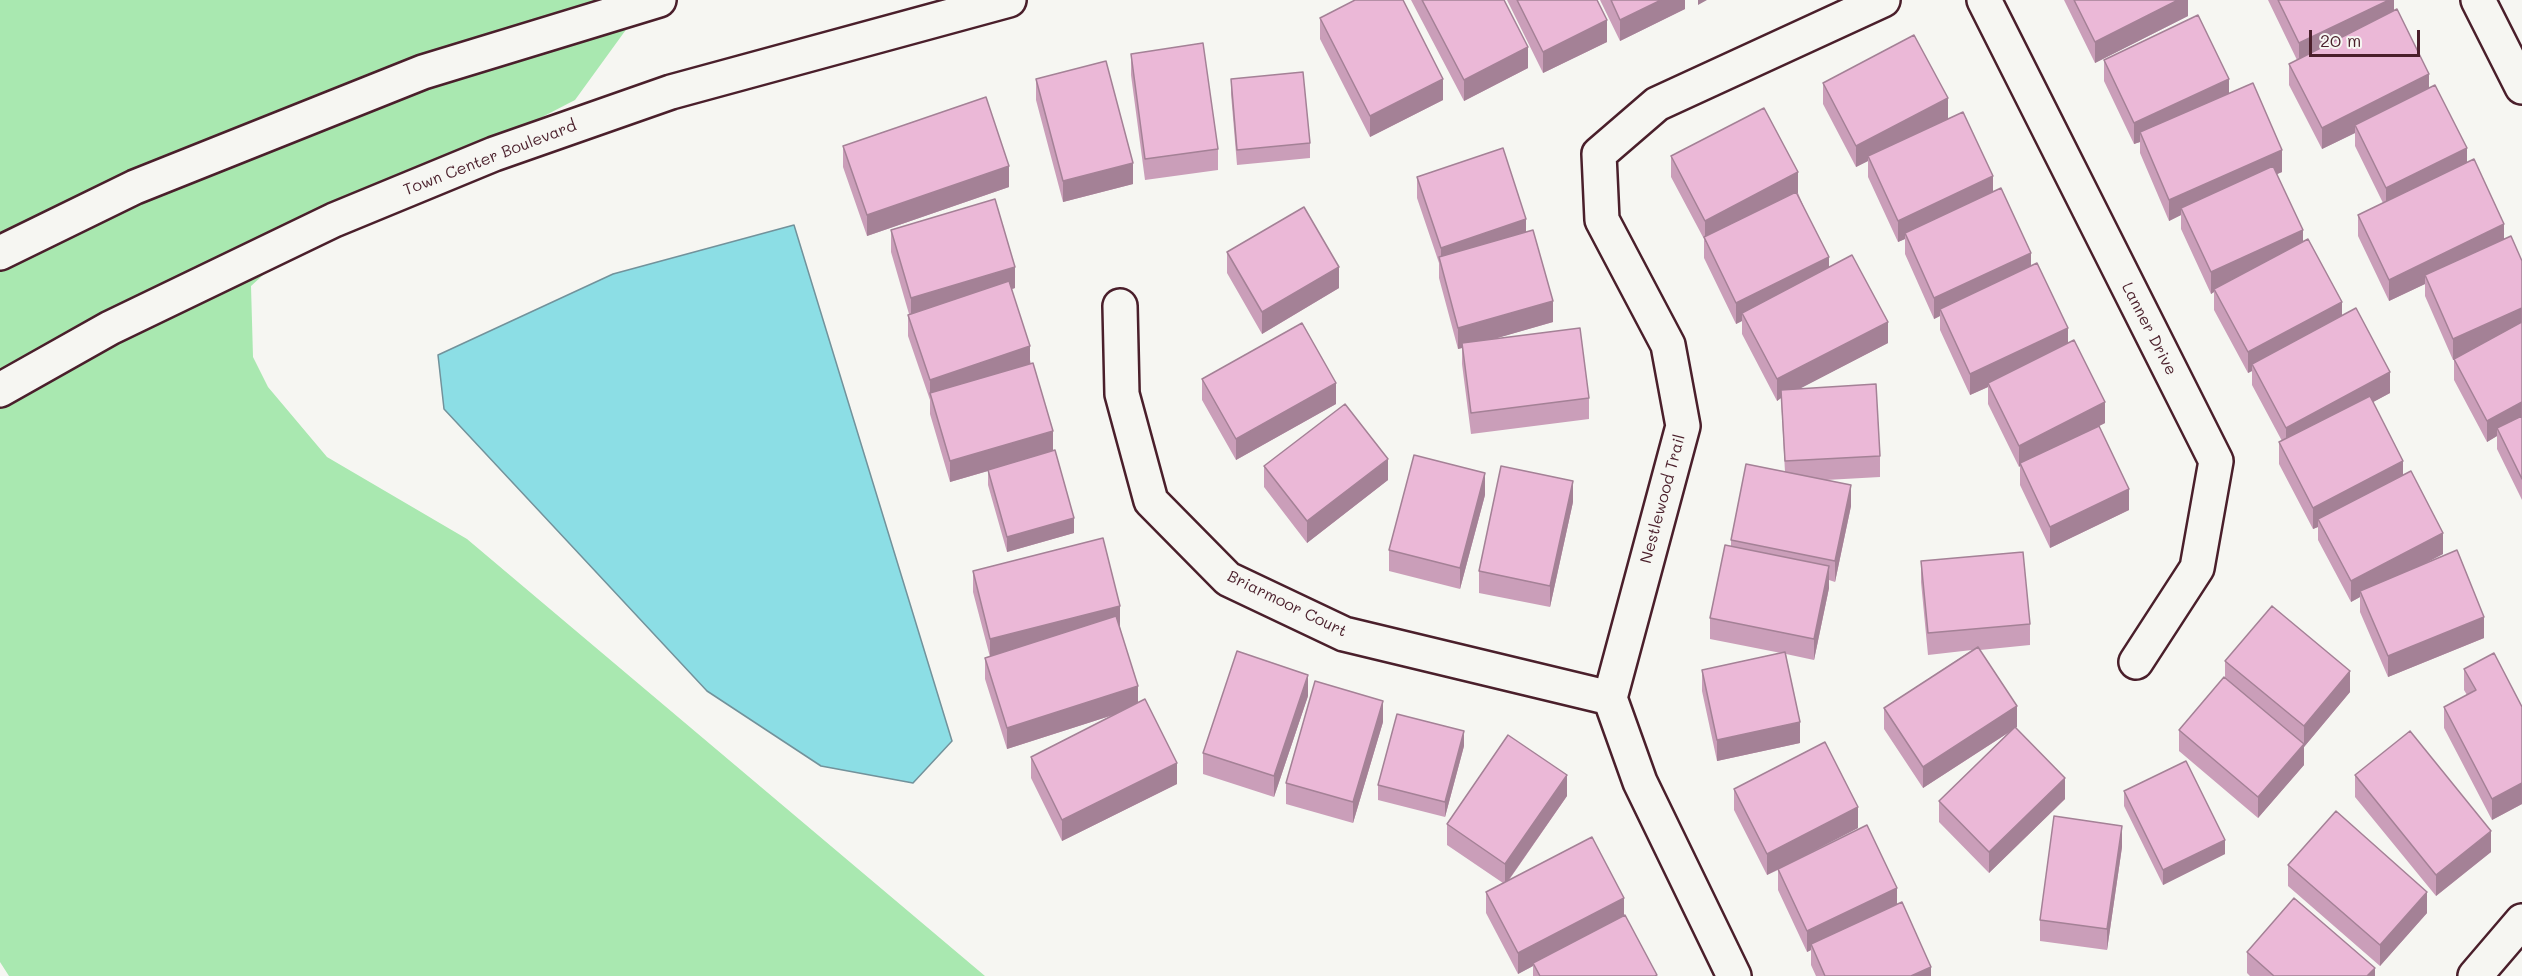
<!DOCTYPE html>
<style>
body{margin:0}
#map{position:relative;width:2522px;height:976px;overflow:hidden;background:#f6f6f2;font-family:Mali,sans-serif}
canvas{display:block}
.scale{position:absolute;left:2309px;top:30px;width:111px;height:27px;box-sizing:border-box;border:3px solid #4a1f2b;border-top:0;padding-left:8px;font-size:18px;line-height:21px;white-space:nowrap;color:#4a1f2b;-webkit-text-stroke:4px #f6f6f2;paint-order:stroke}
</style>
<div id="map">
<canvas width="2522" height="976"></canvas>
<div class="scale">20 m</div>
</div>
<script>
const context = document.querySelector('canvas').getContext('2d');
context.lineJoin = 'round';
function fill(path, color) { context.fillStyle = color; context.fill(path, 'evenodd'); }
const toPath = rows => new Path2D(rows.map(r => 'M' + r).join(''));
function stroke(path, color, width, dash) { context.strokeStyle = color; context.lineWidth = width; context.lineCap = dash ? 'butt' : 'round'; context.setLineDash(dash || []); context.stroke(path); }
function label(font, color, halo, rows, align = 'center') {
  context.font = font + ' Mali,sans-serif'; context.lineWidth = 6; context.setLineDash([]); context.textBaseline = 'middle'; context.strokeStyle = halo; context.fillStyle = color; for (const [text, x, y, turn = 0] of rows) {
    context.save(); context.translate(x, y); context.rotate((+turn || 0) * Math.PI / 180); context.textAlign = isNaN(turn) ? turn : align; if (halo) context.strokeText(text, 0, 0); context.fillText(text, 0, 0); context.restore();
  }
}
fill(toPath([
 [0,0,653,0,641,9,575,100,297,244,251,286,253,357,268,387,327,457,467,539,985,976,9,976,0,962]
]), '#a9e8b0');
const water = toPath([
 [794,225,952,741,913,783,821,766,707,691,444,409,438,355,613,274,794,225]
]);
fill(water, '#8cdee5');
stroke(water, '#72929b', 1.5);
const street = toPath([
 [1984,0,2216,461,2197,568,2136,662],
 [2478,0,2522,87],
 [1120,306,1122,394,1151,501,1228,579,1344,634,1610,698],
 [1734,976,1640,782,1610,698,1683,426,1668,345,1602,220,1599,154,1657,104,1883,0],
 [2475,976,2522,921]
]);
const secondary = toPath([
 [0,253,135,187,423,72,659,0],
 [0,390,110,328,334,220,494,154,671,92,1009,0]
]);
stroke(street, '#4a1f2b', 38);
stroke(secondary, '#4a1f2b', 38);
stroke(street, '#f6f6f2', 33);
stroke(secondary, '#f6f6f2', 33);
fill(toPath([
 [1411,0,1504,0,1528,68,1464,101],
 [1507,0,1597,0,1607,42,1543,73],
 [1600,0,1685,0,1685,9,1620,41],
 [2064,0,2188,0,2188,16,2095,63],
 [2268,0,2394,0,2394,10,2429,88,2504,239,2522,261,2522,500,2497,449,2497,436,2487,442,2454,380,2454,360,2453,360,2425,296,2425,284,2389,301,2358,236,2358,215,2383,203,2355,146,2355,133,2322,149,2289,85,2289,64,2297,60],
 [1320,18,1443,100,1370,137,1320,39],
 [1131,54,1218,149,1218,170,1145,180,1131,75],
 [2104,60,2229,93,2282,172,2277,174,2303,241,2342,315,2390,393,2373,402,2403,475,2443,554,2422,565,2484,638,2388,677,2360,612,2360,597,2351,602,2318,540,2318,527,2313,529,2279,464,2279,442,2282,441,2252,385,2252,371,2248,373,2214,310,2214,292,2211,294,2181,229,2181,215,2169,221,2140,153,2140,142,2134,144,2104,81],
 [1036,79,1133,184,1063,202,1036,100],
 [1231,79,1310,143,1310,158,1237,165,1231,94],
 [1823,83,1948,119,1993,192,2031,266,2068,342,2105,423,2099,426,2129,510,2050,548,2020,485,2020,466,2019,467,1988,404,1988,387,1970,395,1940,330,1940,316,1934,319,1905,254,1905,239,1898,242,1868,177,1868,161,1856,167,1823,104],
 [843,146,1009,187,867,236,843,167],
 [1671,156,1798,193,1829,267,1888,343,1800,388,1880,456,1880,477,1826,480,1851,506,1835,582,1829,580,1829,588,1814,660,1786,654,1800,743,1717,761,1702,691,1702,670,1781,653,1710,639,1710,618,1731,546,1731,540,1785,472,1781,398,1777,401,1742,334,1742,321,1736,324,1704,258,1704,239,1671,177],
 [1417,177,1526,232,1553,322,1493,339,1589,398,1589,419,1471,434,1462,364,1462,348,1458,349,1439,278,1439,263,1417,198],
 [891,230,1015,288,1012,289,1074,533,1007,552,988,485,988,471,950,482,930,414,930,400,908,336,908,315,909,314,891,252],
 [1227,252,1339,288,1262,334,1227,273],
 [1202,379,1336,404,1236,460,1202,400],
 [1264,466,1388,480,1307,543,1264,487],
 [1485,495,1460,589,1389,571,1389,550],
 [1573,502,1550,607,1479,593,1479,571],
 [1921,561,2030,624,2030,645,1980,650,2016,728,2065,799,1989,873,1939,822,1939,801,2008,733,1923,788,1884,729,1884,708,1972,650,1928,655,1921,582],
 [973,571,1120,627,1138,703,1177,784,1062,841,1031,778,1031,757,1113,715,1007,749,985,679,985,658,990,657,973,592],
 [2225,661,2350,692,2304,747,2304,765,2258,818,2179,751,2179,730,2225,677],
 [2464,669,2522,707,2522,804,2492,820,2444,728,2444,707,2467,695,2464,690],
 [1308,696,1274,797,1203,774,1203,753],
 [1383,722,1353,823,1286,804,1286,783],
 [1464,746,1445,817,1378,800,1378,785],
 [2355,775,2491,852,2436,896,2355,797],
 [1734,789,1858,828,1801,857,1897,904,1931,976,1816,976,1811,965,1811,950,1807,952,1778,890,1778,870,1767,875,1734,810],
 [2124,791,2225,854,2163,885,2124,806],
 [1567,796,1509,880,1624,915,1657,976,1533,976,1533,966,1518,974,1486,913,1486,892,1503,883,1447,845,1447,824],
 [2122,847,2107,950,2040,941,2040,920],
 [2288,865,2427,913,2380,966,2288,886],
 [2247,952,2375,976,2250,976,2247,973]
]), '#ca9eb9');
fill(toPath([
 [1661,0,1685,0,1685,9,1620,41,1620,20],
 [1698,0,1707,0,1698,5],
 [2178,0,2188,0,2188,16,2095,63,2095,42],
 [2389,0,2394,0,2394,18,2299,64,2299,43],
 [1607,20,1607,42,1543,73,1543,52],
 [1528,47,1528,68,1464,101,1464,80],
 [2429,74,2429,95,2355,125,2355,133,2322,149,2322,128],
 [1443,79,1443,100,1370,137,1370,116],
 [2229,79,2229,100,2140,132,2140,142,2134,144,2134,123],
 [1948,98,1948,119,1868,156,1868,161,1856,167,1856,146],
 [2467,148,2467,169,2386,209,2386,188],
 [2282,150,2282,172,2184,214,2181,208,2181,215,2169,221,2169,200],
 [1133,163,1133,184,1063,202,1063,181],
 [1009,166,1009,187,867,236,867,215],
 [1798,172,1798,193,1705,242,1705,221],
 [1993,176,1993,197,1905,233,1905,239,1898,242,1898,221],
 [1526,219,1526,240,1441,263,1441,248],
 [2504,224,2504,245,2425,275,2425,284,2389,301,2389,280],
 [2303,230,2303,251,2214,289,2214,292,2211,294,2211,272],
 [2031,253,2031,274,1940,309,1940,316,1934,319,1934,298],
 [1829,257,1829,278,1742,313,1742,321,1736,324,1736,303],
 [1015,267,1015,288,911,319,911,298],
 [1339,267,1339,288,1262,334,1262,312],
 [1553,301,1553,322,1463,348,1462,343,1462,348,1458,349,1458,328],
 [2342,302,2342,323,2252,364,2252,371,2248,373,2248,352],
 [2522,308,2522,329,2453,360,2453,339],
 [1888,322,1888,343,1782,398,1781,390,1781,398,1777,401,1777,379],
 [2068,328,2068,349,1988,383,1988,387,1970,395,1970,374],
 [1030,346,1030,367,930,393,930,401,930,380],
 [2390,372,2390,393,2286,449,2286,428],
 [1336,383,1336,404,1236,460,1236,439],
 [2105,402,2105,423,2021,466,2020,463,2020,466,2019,467,2019,446],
 [2522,402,2522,423,2497,428,2497,436,2487,442,2487,421],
 [1053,431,1053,452,950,482,950,461],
 [1388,459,1388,480,1307,543,1307,521],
 [2403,461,2403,482,2318,519,2318,527,2313,529,2313,508],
 [1485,473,1485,495,1460,589,1460,568],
 [1573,481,1573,502,1550,607,1550,586],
 [1851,485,1851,506,1835,582,1835,561],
 [2129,489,2129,510,2050,548,2050,527],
 [1074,518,1074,533,1007,552,1007,537],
 [2443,533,2443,554,2362,596,2360,591,2360,597,2351,602,2351,581],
 [1829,566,1829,588,1814,660,1814,639],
 [1120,606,1120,627,990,660,990,639],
 [2484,617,2484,638,2388,677,2388,656],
 [2350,671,2350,692,2304,747,2304,765,2258,818,2258,797,2304,744,2304,726],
 [1308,675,1308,696,1274,797,1274,776],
 [1138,686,1138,707,1007,749,1007,728],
 [1383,701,1383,722,1353,823,1353,802],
 [2017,706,2017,727,1923,788,1923,767],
 [1800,722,1800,743,1717,761,1717,740],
 [1464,731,1464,746,1445,817,1445,802],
 [1177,763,1177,784,1062,841,1062,820],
 [1567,775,1567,796,1505,885,1505,864],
 [2065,778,2065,799,1989,873,1989,852],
 [2522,783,2522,804,2492,820,2492,799],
 [1858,807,1858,828,1767,875,1767,854],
 [2122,826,2122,847,2107,950,2107,929],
 [2491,831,2491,852,2436,896,2436,875],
 [2225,840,2225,854,2163,885,2163,870],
 [1897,888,1897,909,1811,944,1811,950,1807,952,1807,931],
 [2427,892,2427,913,2380,966,2380,945],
 [1624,898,1624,919,1533,963,1533,966,1518,974,1518,953],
 [1931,967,1931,976,1911,976],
 [2375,968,2375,976,2367,976]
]), '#a48196');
const building = toPath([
 [1355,0,1403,0,1443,79,1370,116,1320,18,1355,0],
 [1422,0,1504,0,1528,47,1464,80,1422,0],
 [1517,0,1597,0,1607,20,1543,52,1517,0],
 [1611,0,1661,0,1620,20,1611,0],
 [2074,0,2178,0,2095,42,2074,0],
 [2278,0,2389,0,2299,43,2278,0],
 [2397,9,2429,74,2322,128,2289,64,2397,9],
 [2198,15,2229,79,2134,123,2104,60,2198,15],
 [1914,35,1948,98,1856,146,1823,83,1914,35],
 [1203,43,1218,149,1145,159,1131,54,1203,43],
 [1106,61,1133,163,1063,181,1036,79,1106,61],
 [1303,72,1310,143,1237,150,1231,79,1303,72],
 [2253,83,2282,150,2169,200,2140,132,2253,83],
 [2435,85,2467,148,2386,188,2355,125,2435,85],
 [986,97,1009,166,867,215,843,146,986,97],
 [1764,108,1798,172,1705,221,1671,156,1764,108],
 [1963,112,1993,176,1898,221,1868,156,1963,112],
 [1503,148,1526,219,1441,248,1417,177,1503,148],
 [2474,159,2504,224,2389,280,2358,215,2474,159],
 [2273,166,2303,230,2211,272,2181,208,2273,166],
 [2001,188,2031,253,1934,298,1905,233,2001,188],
 [1796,192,1829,257,1736,303,1704,237,1796,192],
 [995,199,1015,267,911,298,891,230,995,199],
 [1304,207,1339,267,1262,312,1227,252,1304,207],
 [1533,230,1553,301,1458,328,1439,257,1533,230],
 [2511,236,2522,261,2522,308,2453,339,2425,275,2511,236],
 [2308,239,2342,302,2248,352,2214,289,2308,239],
 [1852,255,1888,322,1777,379,1742,313,1852,255],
 [2037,263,2068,328,1970,374,1940,309,2037,263],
 [1009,281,1030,346,930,380,908,315,1009,281],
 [2356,308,2390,372,2286,428,2252,364,2356,308],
 [2522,322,2522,402,2487,421,2454,359,2522,322],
 [1302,323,1336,383,1236,439,1202,379,1302,323],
 [1580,328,1589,398,1471,413,1462,343,1580,328],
 [2074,340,2105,402,2019,446,1988,383,2074,340],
 [1033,363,1053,431,950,461,930,393,1033,363],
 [1876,384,1880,456,1785,461,1781,390,1876,384],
 [2370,396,2403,461,2313,508,2279,442,2370,396],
 [1345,404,1388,459,1307,521,1264,466,1345,404],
 [2522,416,2522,479,2497,428,2522,416],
 [2099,426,2129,489,2050,527,2020,463,2099,426],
 [1055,450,1074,518,1007,537,988,470,1055,450],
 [1414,455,1485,473,1460,568,1389,550,1414,455],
 [1746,464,1851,485,1835,561,1731,540,1746,464],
 [1501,466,1573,481,1550,586,1479,571,1501,466],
 [2411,471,2443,533,2351,581,2318,519,2411,471],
 [1103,538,1120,606,990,639,973,571,1103,538],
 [1725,545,1829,566,1814,639,1710,618,1725,545],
 [2457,550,2484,617,2388,656,2360,591,2457,550],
 [2023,552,2030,624,1928,633,1921,561,2023,552],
 [2272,606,2350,671,2304,726,2225,661,2272,606],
 [1116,616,1138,686,1007,728,985,658,1116,616],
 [1978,647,2017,706,1923,767,1884,708,1978,647],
 [1237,651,1308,675,1274,776,1203,753,1237,651],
 [1785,652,1800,722,1717,740,1702,670,1785,652],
 [2494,653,2522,707,2522,783,2492,799,2444,707,2476,690,2464,669,2494,653],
 [2224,677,2304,744,2258,797,2179,730,2224,677],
 [1315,681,1383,701,1353,802,1286,783,1315,681],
 [1145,699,1177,763,1062,820,1031,757,1145,699],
 [1397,714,1464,731,1445,802,1378,785,1397,714],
 [2015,727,2065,778,1989,852,1939,801,2015,727],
 [2410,731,2491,831,2436,875,2355,775,2410,731],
 [1508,735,1567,775,1505,864,1447,824,1508,735],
 [1825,742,1858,807,1767,854,1734,789,1825,742],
 [2186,761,2225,840,2163,870,2124,791,2186,761],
 [2336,811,2427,892,2380,945,2288,865,2336,811],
 [2054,816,2122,826,2107,929,2040,920,2054,816],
 [1867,825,1897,888,1807,931,1778,869,1867,825],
 [1592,837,1624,898,1518,953,1486,892,1592,837],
 [2294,898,2375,968,2367,976,2274,976,2247,952,2294,898],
 [1902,902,1931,967,1911,976,1825,976,1811,944,1902,902],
 [1625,915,1657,975,1655,976,1540,976,1533,963,1625,915]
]);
fill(building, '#ebb8d7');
stroke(building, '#a48196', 1.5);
label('16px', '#4a1f2b', '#f6f6f2', [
 ["Town Center Boulevard",490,158,-21],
 ["Lanner Drive",2149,329,63],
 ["Nestlewood Trail",1663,499,-75],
 ["Briarmoor Court",1287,604,26]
]);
</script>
